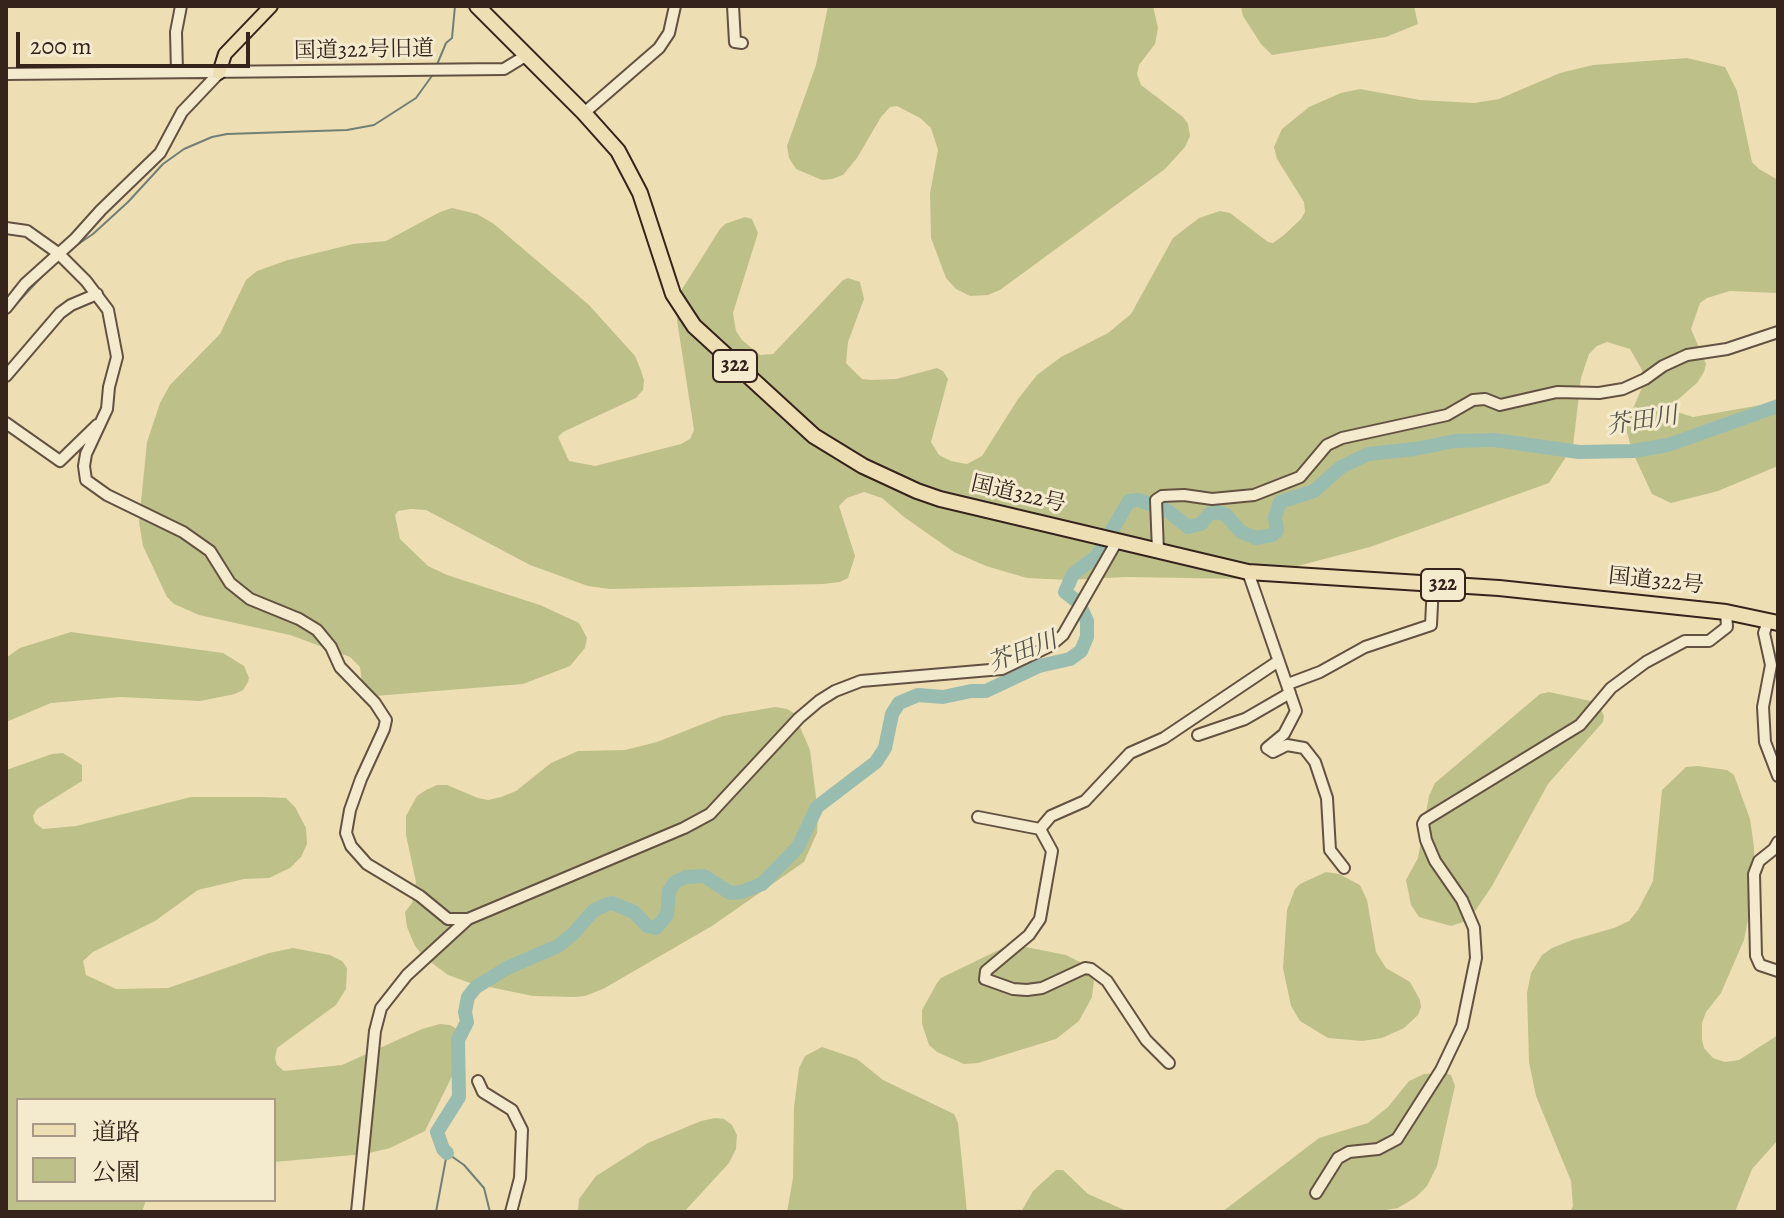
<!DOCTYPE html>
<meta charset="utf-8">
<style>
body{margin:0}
#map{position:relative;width:1784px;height:1218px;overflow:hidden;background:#eedeb4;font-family:Alegreya,"Noto Serif JP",serif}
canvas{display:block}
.frame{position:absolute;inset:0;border:8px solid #35231c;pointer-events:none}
.legend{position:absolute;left:16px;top:1098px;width:260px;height:104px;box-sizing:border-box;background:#f4eace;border:2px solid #a89a87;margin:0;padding:10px 14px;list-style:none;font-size:24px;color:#35231c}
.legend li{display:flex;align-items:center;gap:16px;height:40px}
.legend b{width:40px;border:2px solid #a89a87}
.scale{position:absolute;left:16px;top:32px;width:234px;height:36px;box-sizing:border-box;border:4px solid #35231c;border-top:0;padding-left:10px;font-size:24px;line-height:28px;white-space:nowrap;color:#35231c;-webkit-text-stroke:6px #f4eace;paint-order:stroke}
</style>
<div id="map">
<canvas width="1784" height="1218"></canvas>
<div class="frame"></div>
<ul class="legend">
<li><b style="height:10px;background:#eedeb4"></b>道路</li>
<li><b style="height:22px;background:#bec089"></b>公園</li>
</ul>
<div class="scale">200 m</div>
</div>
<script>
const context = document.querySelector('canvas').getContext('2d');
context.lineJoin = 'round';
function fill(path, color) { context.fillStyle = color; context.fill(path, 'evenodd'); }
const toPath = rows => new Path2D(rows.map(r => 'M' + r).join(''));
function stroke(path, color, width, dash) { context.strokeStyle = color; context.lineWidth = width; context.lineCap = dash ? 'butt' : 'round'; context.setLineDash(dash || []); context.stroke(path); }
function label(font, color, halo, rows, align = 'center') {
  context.font = font + ' Alegreya,"Noto Serif JP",serif'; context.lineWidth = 6; context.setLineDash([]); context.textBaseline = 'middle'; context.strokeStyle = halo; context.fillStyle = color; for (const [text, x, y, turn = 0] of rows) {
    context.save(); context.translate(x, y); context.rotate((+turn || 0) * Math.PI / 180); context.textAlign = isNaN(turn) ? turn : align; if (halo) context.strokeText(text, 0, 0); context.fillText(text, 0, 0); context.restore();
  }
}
fill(toPath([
 [828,6,1153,6,1158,28,1155,44,1139,65,1137,74,1141,85,1183,117,1188,124,1190,136,1185,147,1165,169,1000,290,988,295,970,296,956,289,946,278,931,238,930,193,938,150,931,128,920,118,897,106,890,107,881,117,857,158,843,175,832,179,822,180,796,169,789,158,787,146,816,65],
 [1414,6,1418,24,1386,37,1272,55,1261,44,1243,16,1241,7],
 [1687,58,1725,67,1737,91,1752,162,1759,169,1778,180,1778,293,1730,291,1707,298,1700,303,1691,329,1706,364,1704,372,1697,383,1675,402,1677,412,1693,417,1778,402,1778,466,1718,491,1671,503,1652,494,1632,451,1627,432,1627,423,1643,385,1642,370,1630,349,1607,342,1597,346,1589,354,1581,378,1573,446,1549,483,1370,547,1248,579,1126,577,1068,580,1027,578,986,566,954,552,904,517,882,498,864,492,847,498,839,506,855,556,848,578,840,582,823,584,610,589,588,586,530,565,426,510,411,509,398,511,395,515,400,539,428,566,447,575,540,605,579,623,587,638,585,648,570,666,523,684,375,696,363,690,360,667,350,657,290,635,199,615,174,604,167,597,143,546,139,522,147,442,160,403,170,385,220,334,246,280,257,271,288,260,353,244,386,241,440,212,452,208,477,214,494,224,589,305,635,356,640,368,644,380,643,390,636,398,563,432,558,437,569,461,595,466,681,444,690,439,694,430,677,320,679,294,720,229,725,224,745,217,752,219,758,233,733,313,736,331,742,340,760,355,773,354,843,280,848,278,860,282,864,299,848,342,846,363,862,379,871,380,896,379,937,368,943,371,948,379,931,442,939,455,951,461,967,464,982,456,1018,399,1037,375,1061,357,1108,333,1131,314,1173,238,1199,218,1220,211,1230,213,1268,242,1273,243,1284,235,1301,219,1305,212,1304,202,1277,159,1274,147,1282,129,1309,107,1341,93,1360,89,1420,100,1474,103,1499,99,1560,73,1593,65],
 [71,632,223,653,244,666,249,678,248,682,243,690,235,694,200,701,120,697,51,703,6,722,6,658,20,648],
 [1549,692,1595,702,1599,705,1604,716,1603,722,1548,784,1492,886,1469,920,1451,926,1419,917,1411,905,1406,880,1418,858,1429,796,1435,783,1540,694],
 [775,707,787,709,794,713,810,750,818,813,817,833,804,862,712,926,603,989,585,996,574,997,533,996,470,983,448,975,424,957,415,946,407,927,405,912,412,903,416,882,406,835,406,816,417,796,426,790,437,785,447,785,478,798,488,800,501,797,516,791,551,763,578,751,625,750,657,742,723,716],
 [63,753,82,765,82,781,37,809,33,816,35,823,43,829,76,826,191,797,262,797,286,798,295,807,306,828,307,844,301,857,290,868,269,878,244,879,198,890,155,921,93,952,83,961,86,975,116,989,168,988,269,953,293,948,330,955,342,961,347,968,346,989,336,1005,277,1048,275,1058,277,1065,284,1071,342,1065,422,1029,440,1024,450,1025,459,1030,462,1056,425,1131,390,1148,365,1154,274,1162,274,1100,18,1100,18,1200,146,1200,142,1212,6,1212,6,770,52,754],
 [1698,766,1727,770,1734,775,1750,819,1754,847,1755,885,1744,940,1721,993,1706,1012,1702,1023,1702,1040,1704,1048,1713,1058,1725,1062,1739,1060,1778,1035,1778,1140,1752,1169,1735,1212,1570,1212,1573,1206,1571,1181,1536,1096,1529,1062,1527,993,1531,973,1542,955,1552,948,1572,940,1614,928,1629,921,1638,910,1653,881,1662,790,1686,767],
 [1326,872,1339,874,1360,885,1367,900,1376,952,1386,968,1410,982,1420,1000,1421,1007,1418,1015,1404,1028,1382,1038,1362,1041,1328,1038,1300,1021,1291,1006,1283,968,1287,910,1295,889,1300,884],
 [1011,944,1066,955,1086,965,1094,981,1092,997,1079,1021,1056,1039,978,1063,964,1064,937,1052,929,1045,922,1024,922,1010,937,983,941,978],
 [822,1047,857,1059,883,1080,954,1114,958,1123,967,1212,787,1212,793,1178,794,1107,799,1068,805,1056],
 [1444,1073,1451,1075,1455,1086,1437,1166,1427,1186,1416,1197,1398,1208,1372,1212,1222,1212,1319,1138,1368,1123,1388,1107,1409,1081,1424,1074],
 [715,1118,724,1119,732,1125,737,1135,736,1149,729,1163,684,1212,578,1212,579,1199,596,1176,648,1143,701,1121],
 [1056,1170,1063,1170,1088,1194,1129,1212,1021,1212,1033,1191]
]), '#bec089');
stroke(toPath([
 [436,67,446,43,452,38,455,6],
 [71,249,93,234,128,202,163,164,184,149,212,137,227,134,347,130,374,125,416,98,434,73],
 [6,315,46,272],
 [436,1212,447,1153,464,1165,484,1188,490,1212]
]), '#717f75', 2);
stroke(toPath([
 [447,1153,443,1149,437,1132,459,1097,458,1040,467,1022,465,1012,468,997,476,987,507,968,558,946,573,934,593,911,605,905,612,903,634,912,647,926,656,928,667,915,669,891,675,882,686,877,704,876,730,893,741,892,762,884,798,847,817,807,876,762,885,748,892,714,899,703,918,695,943,697,971,691,986,691,1039,666,1070,659,1081,651,1087,637,1087,621,1079,603,1065,592,1073,574,1097,556,1129,501,1139,500,1168,511,1188,527,1201,524,1209,514,1217,512,1226,515,1241,532,1256,538,1272,535,1277,531,1275,517,1280,502,1314,491,1341,467,1368,454,1415,449,1455,441,1494,440,1579,452,1633,451,1668,445,1778,406]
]), '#99bcb0', 14);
const minor = toPath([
 [733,6,735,42,742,43],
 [177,72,176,32,181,6],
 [6,74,504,69,527,55],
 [584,113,659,48,669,33,675,6],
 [6,228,27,231,58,253,86,281,108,310,117,357,109,387,107,409,86,454,84,466,86,480,107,495,183,532,210,551,230,583,250,599,299,619,317,630,331,647,340,667,375,703,386,720,384,729,361,779,350,810,346,833,351,846,367,864,420,896,448,919,468,919],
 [6,308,25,284,75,239,101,210,160,153,182,112,219,73],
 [6,376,60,313,71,305,97,294],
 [6,423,60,461,97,425],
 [1158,551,1156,500,1162,496,1184,495,1212,499,1254,495,1300,477,1327,445,1342,438,1447,415,1473,400,1485,399,1500,405,1557,392,1599,393,1623,389,1645,379,1663,366,1687,355,1727,349,1778,332],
 [1248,572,1296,711,1284,734,1267,748,1273,752,1287,745,1304,748,1315,762,1327,798,1330,850,1344,868],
 [1768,621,1764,633,1771,665,1763,707,1765,742,1778,776],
 [1288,684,1320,672,1365,647,1431,625,1433,584],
 [1198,735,1245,719,1290,693],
 [978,817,1040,829],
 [1040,829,1052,851,1040,919,1029,935,986,971,985,979,1013,989,1027,990,1042,988,1085,968,1091,969,1107,981,1146,1040,1169,1063],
 [1040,829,1051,816,1085,801,1130,753,1164,738,1277,662],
 [1778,842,1774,849,1759,861,1754,874,1756,956,1760,965,1778,971],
 [478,1081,483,1092,512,1110,522,1130,520,1178,511,1212],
 [1316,1193,1338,1158,1349,1152,1378,1149,1397,1139,1441,1070,1462,1026,1476,958,1474,928,1462,900,1435,861,1426,840,1423,824,1425,820,1580,725,1611,688,1646,662,1685,641,1709,641,1727,627,1726,612],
 [357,1212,375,1031,381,1008,407,975,468,919,684,828,710,814,799,718,819,701,835,691,861,681,1002,669,1050,646,1063,635,1117,541]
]);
const major = toPath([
 [219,73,225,54,271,6]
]);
const highway = toPath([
 [477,6,584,113,618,151,640,193,673,294,694,326,814,436,863,466,917,491,940,499,1248,572,1499,588,1726,612,1778,623]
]);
stroke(minor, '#635242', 14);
stroke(major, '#35231c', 16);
stroke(highway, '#35231c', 18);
stroke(minor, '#f4eace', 10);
stroke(major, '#eedeb4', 12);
stroke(highway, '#eedeb4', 14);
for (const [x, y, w] of [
 [735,366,44],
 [1443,585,44]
]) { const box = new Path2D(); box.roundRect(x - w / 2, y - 16, w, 32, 6); context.fillStyle = '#f4eace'; context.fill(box); stroke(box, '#35231c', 2); }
label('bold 20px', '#35231c', null, [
 ["322",735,366],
 ["322",1443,585]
]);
label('22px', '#35231c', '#f4eace', [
 ["国道322号旧道",364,51,-1],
 ["国道322号",1018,495,13],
 ["国道322号",1656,582,6]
]);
label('italic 24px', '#535148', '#f4eace', [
 ["芥田川",1642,422,-9],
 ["芥田川",1023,653,-21]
]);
</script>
